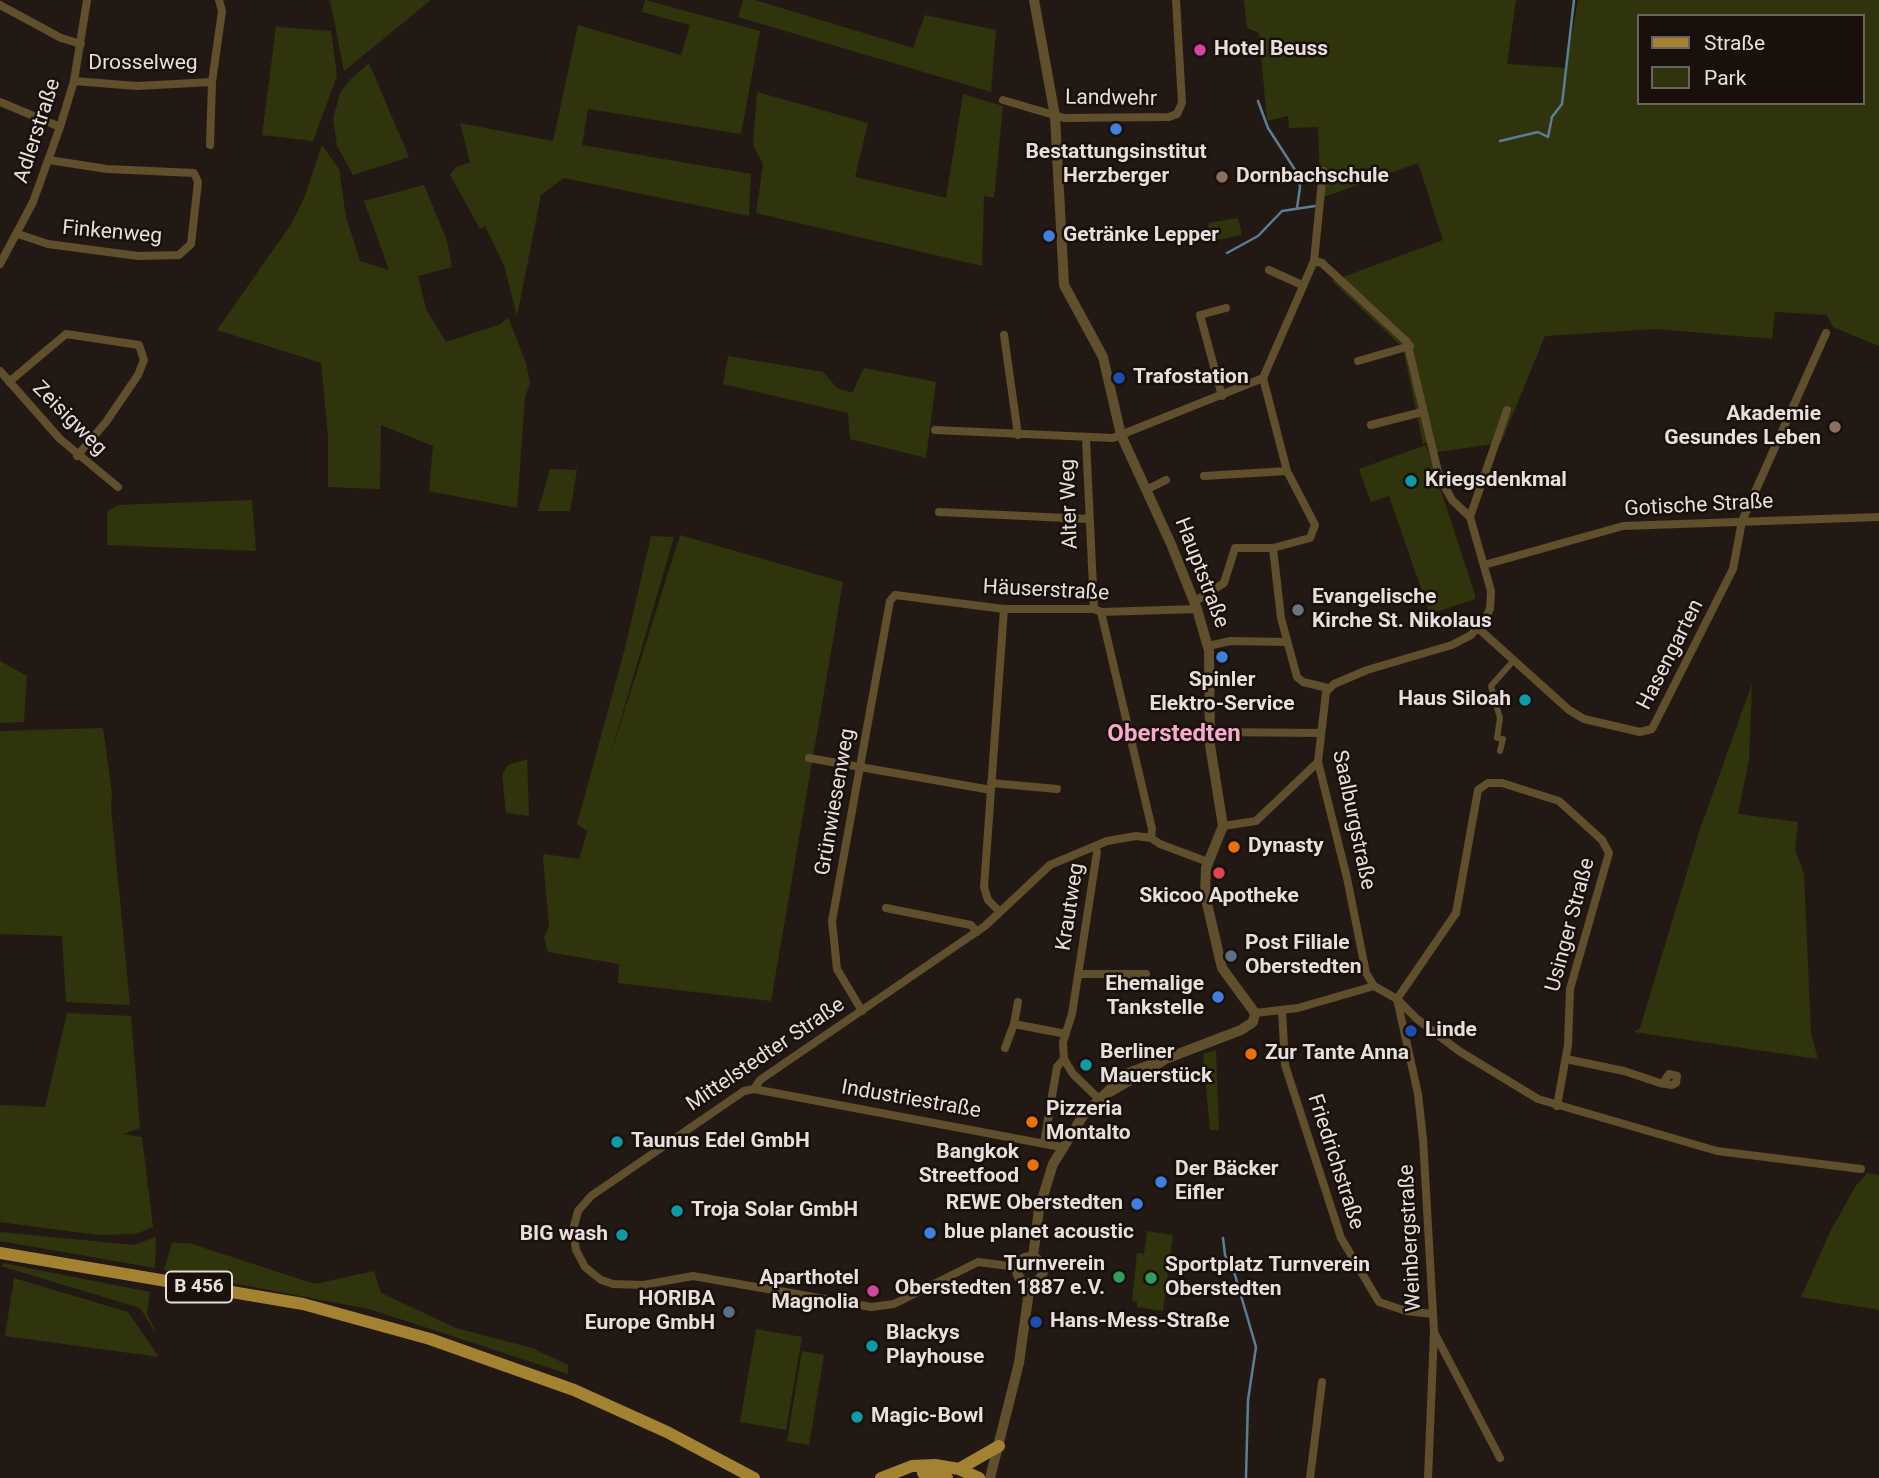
<!DOCTYPE html>
<meta charset="utf-8">
<style>
body{margin:0}
#map{position:relative;width:1879px;height:1478px;overflow:hidden;background:#221914;font-family:Roboto,sans-serif}
canvas{display:block}
.legend{position:absolute;left:1637px;top:14px;width:228px;height:91px;box-sizing:border-box;background:#19100b;border:2px solid #6b635f;margin:0;padding:9px 12px;list-style:none;font-size:21px;color:#e6dfdc}
.legend li{display:flex;align-items:center;gap:14px;height:35px}
.legend b{width:35px;border:2px solid #6b635f}
</style>
<div id="map">
<canvas width="1879" height="1478"></canvas>
<ul class="legend">
<li><b style="height:9px;background:#a38332"></b>Straße</li>
<li><b style="height:19px;background:#30340d"></b>Park</li>
</ul>
</div>
<script>
const context = document.querySelector('canvas').getContext('2d');
context.lineJoin = 'round';
function fill(path, color) { context.fillStyle = color; context.fill(path, 'evenodd'); }
const toPath = rows => new Path2D(rows.map(r => 'M' + r).join(''));
function stroke(path, color, width, dash) { context.strokeStyle = color; context.lineWidth = width; context.lineCap = dash ? 'butt' : 'round'; context.setLineDash(dash || []); context.stroke(path); }
function label(font, color, halo, rows, align = 'center') {
  context.font = font + ' Roboto,sans-serif'; context.lineWidth = 5; context.setLineDash([]); context.textBaseline = 'middle'; context.strokeStyle = halo; context.fillStyle = color; for (const [text, x, y, turn = 0] of rows) {
    context.save(); context.translate(x, y); context.rotate((+turn || 0) * Math.PI / 180); context.textAlign = isNaN(turn) ? turn : align; if (halo) context.strokeText(text, 0, 0); context.fillText(text, 0, 0); context.restore();
  }
}
fill(toPath([
 [330,0,431,0,344,71],
 [645,0,760,31,741,134,588,109,582,145,751,174,749,216,564,178,541,195,517,316,504,265,485,226,480,229,450,175,456,167,470,162,460,123,553,141,578,25,681,55,690,25,642,12],
 [743,0,755,0,913,48,925,15,996,30,991,92,738,17],
 [1244,0,1516,0,1507,64,1566,68,1578,0,1879,0,1879,346,1833,327,1827,315,1775,312,1772,339,1656,329,1545,336,1501,443,1437,452,1433,441,1423,444,1404,353,1399,344,1332,281,1443,240,1418,163,1316,200,1320,184,1318,127,1289,128,1288,116,1267,121,1259,33,1247,28],
 [1639,16,1863,16,1863,103,1639,103],
 [276,27,331,31,337,76,313,141,262,135],
 [369,63,409,157,353,175,337,146,333,119,340,93,350,80],
 [757,92,868,123,855,177,946,198,963,94,1003,106,994,198,984,196,982,266,756,213,763,165,753,145],
 [322,145,339,169,346,217,360,261,389,270,364,201,424,185,447,241,452,267,418,276,426,309,446,342,501,324,508,317,526,363,530,384,525,397,517,508,429,491,433,446,381,425,380,489,328,487,328,436,321,363,217,330,292,223,305,196],
 [1238,218,1242,235,1211,241,1208,223],
 [728,356,823,372,837,388,852,393,864,368,936,382,926,458,850,439,848,413,723,384],
 [1426,445,1475,595,1475,599,1430,614,1389,496,1371,502,1359,469],
 [550,469,577,470,570,511,538,511],
 [252,500,256,551,107,545,107,512,118,505],
 [680,535,843,582,771,1001,618,983,619,964,548,952,544,937,549,926,543,858,544,854,579,859,591,820,587,831,577,824,625,648,651,536,674,537,609,760],
 [0,661,27,676,24,722,0,723],
 [1752,684,1749,760,1738,814,1798,822,1795,849,1804,874,1811,1033,1818,1059,1634,1032,1640,1028,1699,832],
 [103,728,112,793,111,807,130,1005,66,1002,62,936,0,934,0,731],
 [527,759,529,816,506,813,502,775,508,765],
 [67,1013,131,1016,140,1128,123,1134,142,1137,153,1227,136,1234,97,1235,0,1222,0,1105,45,1107],
 [1216,1050,1219,1130,1210,1130,1203,1054],
 [1867,1173,1879,1175,1879,1310,1801,1297,1831,1230,1855,1187],
 [1147,1231,1173,1235,1163,1311,1137,1307,1137,1302,1132,1301,1137,1253,1144,1254],
 [0,1232,134,1245,156,1237,155,1268,0,1241],
 [172,1243,189,1243,315,1284,374,1271,381,1293,456,1328,532,1348,568,1365,568,1374,369,1309,164,1270],
 [3,1263,150,1292,147,1313,157,1335,140,1308,1,1266],
 [14,1278,128,1312,159,1357,5,1336],
 [756,1329,802,1337,786,1430,740,1422],
 [802,1351,824,1355,809,1445,787,1441]
]), '#30340d');
stroke(toPath([
 [1258,101,1268,128,1299,176,1300,187,1297,208],
 [1500,141,1538,132,1548,137,1552,117,1562,104,1574,0],
 [1227,253,1258,236,1282,211,1315,206],
 [1223,1238,1225,1255,1235,1275,1256,1347,1248,1400,1246,1478]
]), '#5b7e92', 2.5);
stroke(toPath([
 [1500,751,1503,739,1497,738,1500,718,1491,686,1514,660]
]), '#5f4f2c', 6);
stroke(toPath([
 [0,5,61,38,81,44],
 [74,81,137,86,212,82,222,11,219,0],
 [1003,100,1064,118,1169,117,1177,114,1182,103,1176,0],
 [0,102,60,127],
 [210,145,212,82],
 [1323,171,1314,261,1322,263,1407,342,1439,476,1452,500,1470,517],
 [18,234,48,244,138,256,179,255,191,244,198,182,194,173,107,169,49,160],
 [0,264,33,202,60,127,74,81,87,0],
 [1269,270,1302,285],
 [1004,335,1018,435],
 [1358,361,1410,346],
 [0,371,60,439,118,487],
 [1263,378,1314,261],
 [9,382,66,334,139,345,144,360,138,375,106,422,77,456],
 [1222,396,1200,315,1226,308],
 [1371,425,1422,412],
 [935,430,1113,438,1263,378,1287,471,1315,525,1310,538,1273,548,1281,618,1297,677,1303,682,1328,688],
 [1086,439,1094,609],
 [1204,476,1287,471],
 [1146,490,1166,480],
 [939,512,1088,519],
 [1484,565,1623,526,1879,517],
 [1194,602,1224,583,1235,548,1273,548],
 [1101,612,1152,829,1151,838],
 [1479,629,1569,710,1584,719,1640,732,1652,729,1733,569,1742,521,1826,333],
 [1208,646,1230,641,1287,642],
 [1210,732,1320,733],
 [809,758,991,790],
 [991,783,1057,789],
 [1223,826,1256,821,1318,762],
 [886,908,971,925,977,932],
 [1000,912,988,900,984,887,1004,609],
 [1078,974,1146,974],
 [1374,986,1366,973,1347,878,1318,762,1326,692,1334,684,1367,670,1452,645,1471,635,1484,621,1490,609,1491,591,1470,517,1507,410],
 [1397,999,1456,913,1478,790,1488,783,1502,783,1559,801,1602,840,1609,853,1570,989,1568,1045,1557,1106],
 [1397,999,1418,1094,1423,1139,1434,1331,1428,1478],
 [1018,1002,1014,1024,1066,1034],
 [1282,1010,1285,1065,1341,1238,1379,1302,1406,1311,1433,1314],
 [862,1011,837,969,832,921,890,601,895,595,1004,609,1094,609,1101,612,1197,609],
 [1255,1013,1298,1008,1374,986,1397,999,1417,1019,1459,1051,1538,1099,1717,1151,1861,1169],
 [1005,1048,1014,1024],
 [1064,1059,1073,1074,1099,1099],
 [1566,1059,1624,1071,1660,1083,1672,1085,1676,1083,1677,1076,1669,1074,1663,1083],
 [754,1089,1061,1147],
 [1044,1143,1057,1067,1064,1059,1063,1042,1072,1014,1097,852,1095,846],
 [1017,1267,978,1262,894,1304,871,1307,693,1276,643,1285,613,1284,601,1280,585,1267,576,1250,573,1230,578,1211,591,1196,744,1091,754,1089,760,1080,985,926,1050,865,1107,841,1136,836,1151,838,1160,844,1208,862],
 [1435,1334,1500,1458],
 [1310,1478,1322,1382]
]), '#5f4f2c', 8);
stroke(toPath([
 [1110,1092,1163,1061],
 '1017 1270a13 13 0 1 1 26 0a13 13 0 1 1-26 0Z',
 [1033,1257,1039,1209,1053,1164,1084,1114,1126,1074,1241,1030,1253,1022,1255,1013,1222,968,1205,895,1206,868,1223,826,1210,745,1209,651,1197,609,1171,544,1121,435,1103,357,1064,285,1055,116,1034,0],
 [990,1478,1019,1363,1030,1284]
]), '#5f4f2c', 10);
stroke(toPath([
 [0,1253,303,1304,430,1339,574,1390,667,1432,754,1478],
 [959,1469,999,1446],
 [923,1473,947,1478],
 [881,1478,912,1466,935,1465,959,1469,979,1478]
]), '#a38332', 12);
for (const [x, y, r, color] of [
 [1200,50,7,"#d1479c"],
 [1116,129,7,"#3f7fe0"],
 [1222,177,7,"#8d6e63"],
 [1049,236,7,"#3f7fe0"],
 [1119,378,7,"#1a4fb4"],
 [1835,427,7,"#8d6e63"],
 [1411,481,7,"#0f9aa8"],
 [1298,610,7,"#6b7280"],
 [1222,657,7,"#3f7fe0"],
 [1525,700,7,"#0f9aa8"],
 [1234,847,7,"#e8710a"],
 [1219,873,7,"#e0444e"],
 [1231,956,7,"#5c6f8a"],
 [1218,997,7,"#3f7fe0"],
 [1411,1031,7,"#1a4fb4"],
 [1251,1054,7,"#e8710a"],
 [1086,1065,7,"#0f9aa8"],
 [1032,1122,7,"#e8710a"],
 [617,1142,7,"#0f9aa8"],
 [1033,1165,7,"#e8710a"],
 [1161,1182,7,"#3f7fe0"],
 [1137,1204,7,"#3f7fe0"],
 [677,1211,7,"#0f9aa8"],
 [930,1233,7,"#3f7fe0"],
 [622,1235,7,"#0f9aa8"],
 [1119,1277,7,"#2e9e5b"],
 [1151,1278,7,"#2e9e5b"],
 [873,1291,7,"#d1479c"],
 [729,1312,7,"#5c6f8a"],
 [1036,1322,7,"#1a4fb4"],
 [872,1346,7,"#0f9aa8"],
 [857,1417,7,"#0f9aa8"]
]) { const dot = new Path2D(); dot.arc(x, y, r, 0, 2 * Math.PI); context.fillStyle = color; context.fill(dot); stroke(dot, '#19100b', 2.5); }
for (const [x, y, w] of [
 [199,1287,66]
]) { const box = new Path2D(); box.roundRect(x - w / 2, y - 15.5, w, 31, 5); context.fillStyle = '#19100b'; context.fill(box); stroke(box, '#e6dfdc', 2); }
label('bold 19px', '#e6dfdc', null, [
 ["B 456",199,1287]
]);
label('bold 21px', '#e6dfdc', '#19100b', [
 ["Hotel Beuss",1214,50],
 ["Bestattungsinstitut",1116,153,"center"],
 ["Herzberger",1116,177,"center"],
 ["Dornbachschule",1236,177],
 ["Getränke Lepper",1063,236],
 ["Trafostation",1133,378],
 ["Akademie",1821,415,"right"],
 ["Gesundes Leben",1821,439,"right"],
 ["Kriegsdenkmal",1425,481],
 ["Evangelische",1312,598],
 ["Kirche St. Nikolaus",1312,622],
 ["Spinler",1222,681,"center"],
 ["Elektro-Service",1222,705,"center"],
 ["Haus Siloah",1511,700,"right"],
 ["Dynasty",1248,847],
 ["Skicoo Apotheke",1219,897,"center"],
 ["Post Filiale",1245,944],
 ["Oberstedten",1245,968],
 ["Ehemalige",1204,985,"right"],
 ["Tankstelle",1204,1009,"right"],
 ["Linde",1425,1031],
 ["Berliner",1100,1053],
 ["Mauerstück",1100,1077],
 ["Zur Tante Anna",1265,1054],
 ["Pizzeria",1046,1110],
 ["Montalto",1046,1134],
 ["Taunus Edel GmbH",631,1142],
 ["Bangkok",1019,1153,"right"],
 ["Streetfood",1019,1177,"right"],
 ["Der Bäcker",1175,1170],
 ["Eifler",1175,1194],
 ["REWE Oberstedten",1123,1204,"right"],
 ["Troja Solar GmbH",691,1211],
 ["blue planet acoustic",944,1233],
 ["BIG wash",608,1235,"right"],
 ["Turnverein",1105,1265,"right"],
 ["Oberstedten 1887 e.V.",1105,1289,"right"],
 ["Sportplatz Turnverein",1165,1266],
 ["Oberstedten",1165,1290],
 ["Aparthotel",859,1279,"right"],
 ["Magnolia",859,1303,"right"],
 ["HORIBA",715,1300,"right"],
 ["Europe GmbH",715,1324,"right"],
 ["Hans-Mess-Straße",1050,1322],
 ["Blackys",886,1334],
 ["Playhouse",886,1358],
 ["Magic-Bowl",871,1417]
], 'left');
label('21px', '#e6dfdc', '#19100b', [
 ["Drosselweg",143,64],
 ["Landwehr",1111,99,1],
 ["Adlerstraße",38,131,-72],
 ["Finkenweg",112,233,5],
 ["Zeisigweg",69,419,45],
 ["Alter Weg",1070,504,-92],
 ["Gotische Straße",1699,506,-3],
 ["Hauptstraße",1201,573,69],
 ["Häuserstraße",1046,591,3],
 ["Hasengarten",1671,655,-63],
 ["Grünwiesenweg",836,802,-80],
 ["Saalburgstraße",1353,820,78],
 ["Krautweg",1071,907,-81],
 ["Usinger Straße",1571,925,-75],
 ["Mittelstedter Straße",766,1055,-34],
 ["Industriestraße",911,1100,10],
 ["Friedrichstraße",1335,1162,72],
 ["Weinbergstraße",1411,1238,-93]
]);
label('bold 24px', '#f7aacd', '#19100b', [
 ["Oberstedten",1174,735]
]);
</script>
